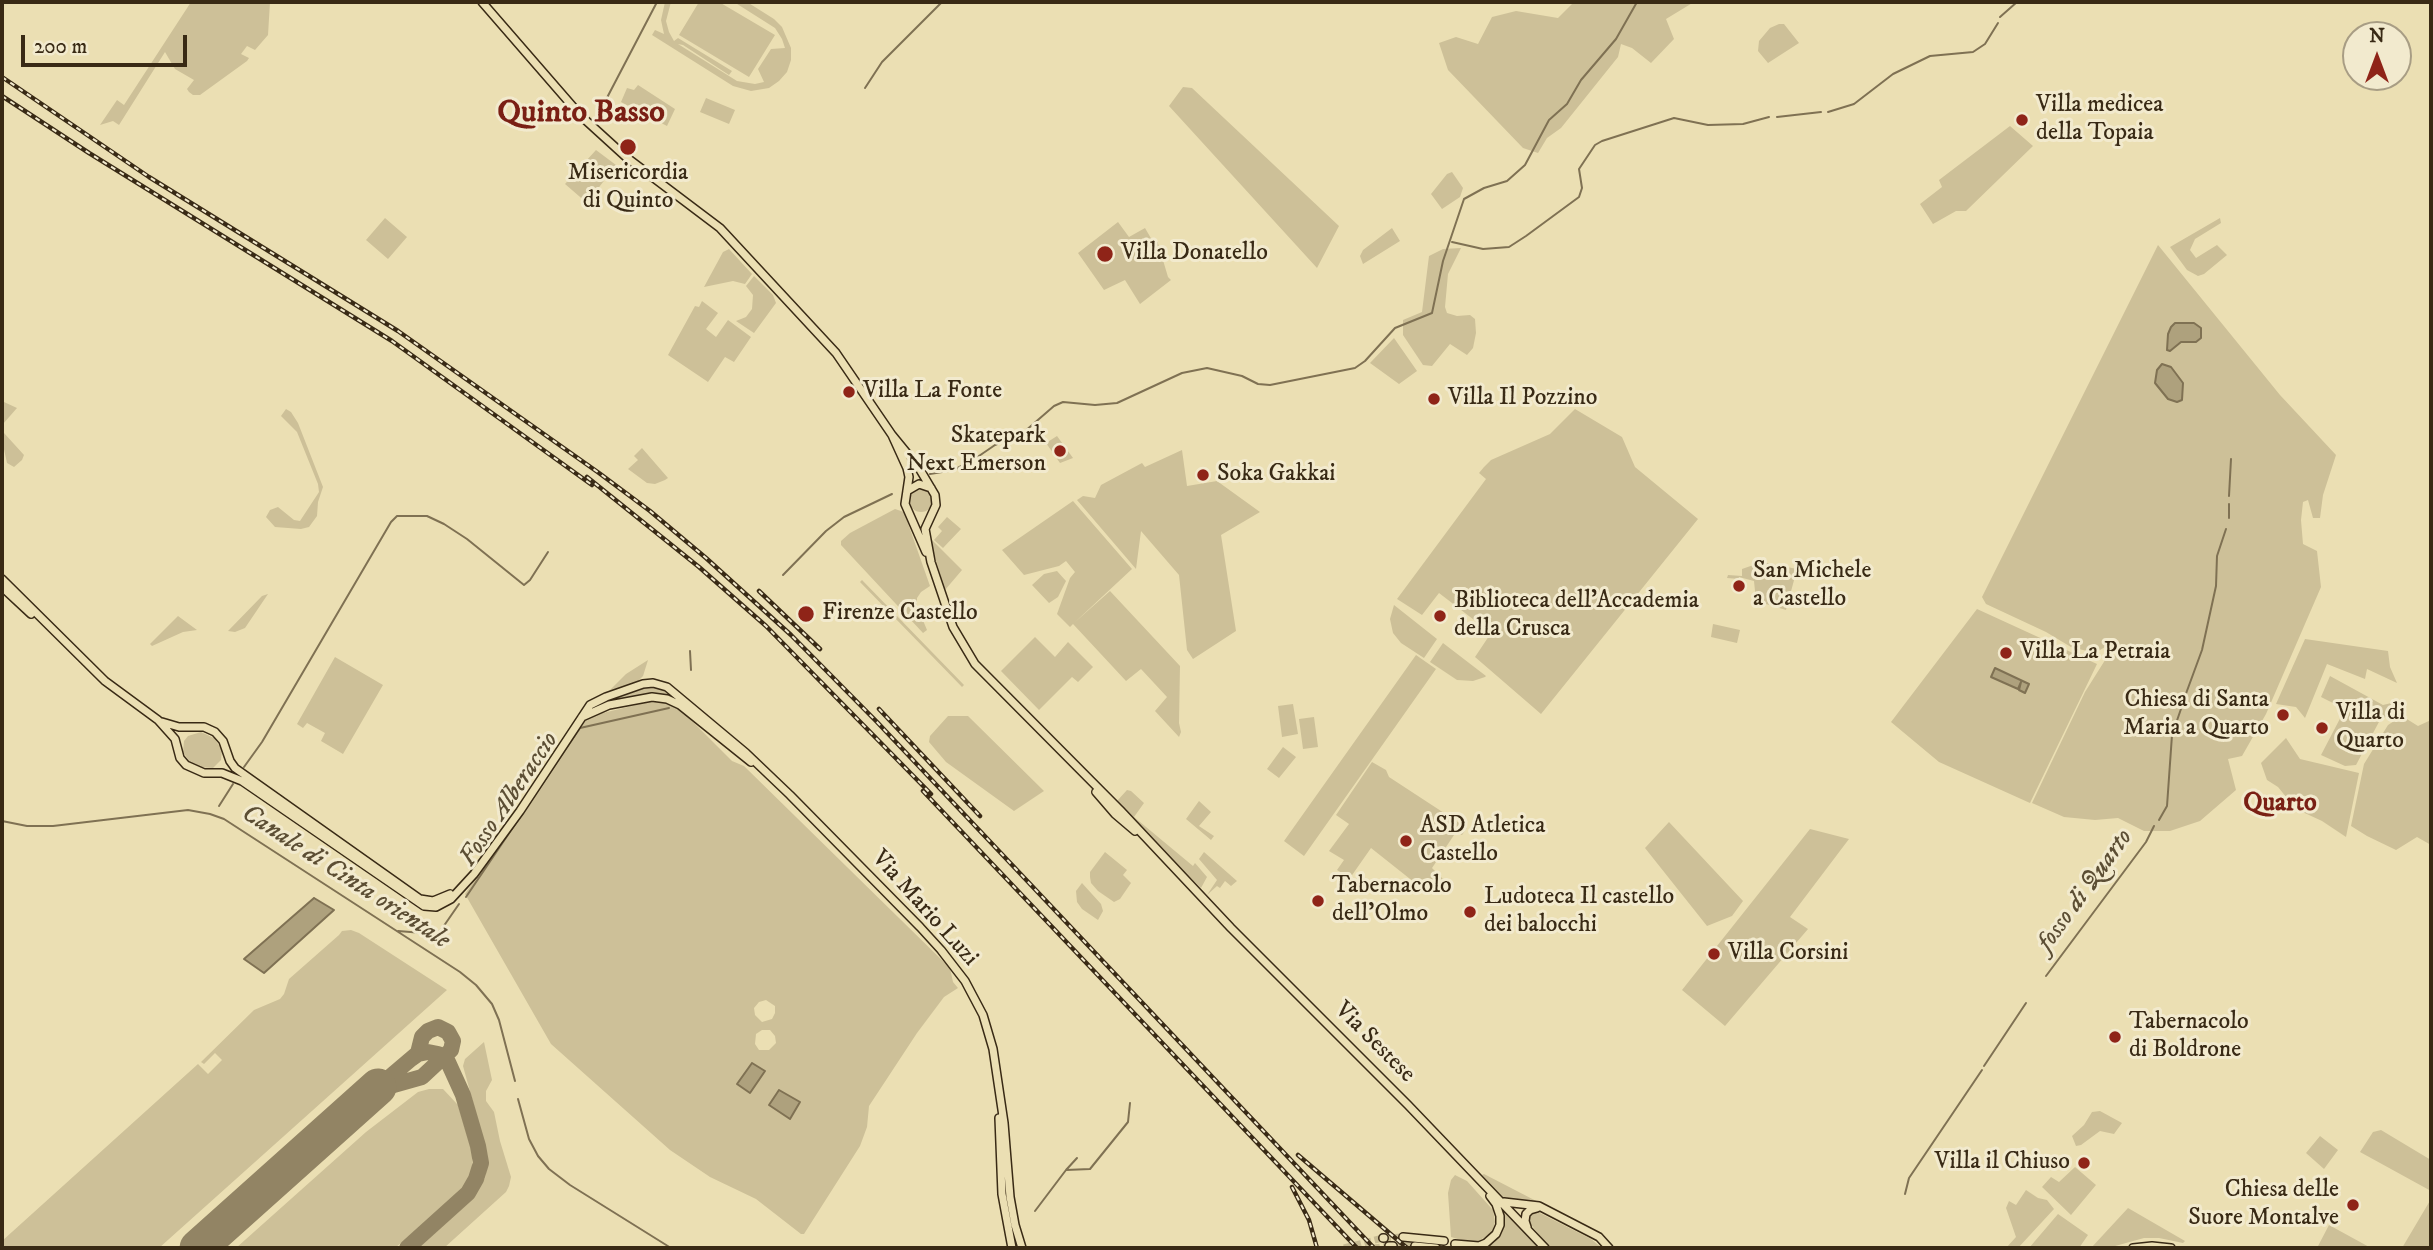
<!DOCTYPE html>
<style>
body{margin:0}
#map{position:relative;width:2433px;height:1250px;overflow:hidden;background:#ebdfb3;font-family:"IM FELL DW Pica",serif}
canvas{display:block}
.frame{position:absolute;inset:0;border:4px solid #392a15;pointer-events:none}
.north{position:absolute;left:2342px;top:21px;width:70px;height:70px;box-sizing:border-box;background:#f2eace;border:2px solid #a89d84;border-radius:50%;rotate:0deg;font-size:19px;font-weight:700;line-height:28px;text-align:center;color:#392a15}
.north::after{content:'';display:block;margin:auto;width:24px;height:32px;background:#8f2418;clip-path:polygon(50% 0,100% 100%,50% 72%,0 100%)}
.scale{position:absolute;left:21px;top:35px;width:166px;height:32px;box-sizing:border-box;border:4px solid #392a15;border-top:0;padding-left:9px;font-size:21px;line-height:24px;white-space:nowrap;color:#392a15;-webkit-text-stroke:5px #f2eace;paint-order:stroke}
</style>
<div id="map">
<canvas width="2433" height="1250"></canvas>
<div class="frame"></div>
<div class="north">N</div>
<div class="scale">200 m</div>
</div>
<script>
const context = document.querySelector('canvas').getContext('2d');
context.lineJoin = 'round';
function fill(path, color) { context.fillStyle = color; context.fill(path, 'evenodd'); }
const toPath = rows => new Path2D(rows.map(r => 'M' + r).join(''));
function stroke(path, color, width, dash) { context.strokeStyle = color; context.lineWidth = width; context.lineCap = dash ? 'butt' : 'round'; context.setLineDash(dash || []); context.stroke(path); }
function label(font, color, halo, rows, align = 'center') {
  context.font = font + ' "IM FELL DW Pica",serif'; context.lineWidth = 6; context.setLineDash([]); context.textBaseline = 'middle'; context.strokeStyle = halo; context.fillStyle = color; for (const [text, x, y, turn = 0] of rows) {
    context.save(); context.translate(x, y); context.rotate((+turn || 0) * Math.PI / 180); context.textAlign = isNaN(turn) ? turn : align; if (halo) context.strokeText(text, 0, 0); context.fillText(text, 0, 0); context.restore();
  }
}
fill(toPath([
 [191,2,270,2,268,35,255,50,247,46,241,54,249,58,247,61,200,95,193,95,189,92,187,89,194,80,175,69,165,52,119,125,113,121,100,125,117,100,124,105],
 [665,2,671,2,666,21,669,32,674,41,678,38,732,71,729,75,683,45,678,44,737,81,755,84,764,82,758,69,771,49,785,48,782,39,775,28,734,2,747,2,774,19,782,27,791,48,791,60,787,72,779,81,769,88,751,91,733,86,652,35,655,30,664,34,661,20],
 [699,2,719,2,775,35,749,77,679,35],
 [1574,2,1694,2,1666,19,1674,39,1651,63,1632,48,1621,44,1618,57,1561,128,1547,138,1538,153,1523,148,1448,70,1439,43,1456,37,1478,44,1492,17,1516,11,1558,18],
 [1779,24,1784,24,1799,43,1768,63,1758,51,1759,41,1770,28],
 [638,85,675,109,667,126,621,102,627,88,634,90],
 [1183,87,1192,88,1339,226,1317,268,1169,106],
 [706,98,735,110,729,124,700,112],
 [2010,126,2033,146,1966,211,1956,211,1933,224,1920,204,1942,187,1939,180],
 [596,150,616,165,587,203,565,184],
 [1452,172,1463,188,1460,197,1442,209,1431,194,1447,174],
 [385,218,407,237,388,259,366,240],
 [2220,218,2221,223,2195,239,2190,250,2196,258,2217,245,2227,255,2204,274,2198,276,2187,270,2170,247],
 [1118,222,1129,237,1145,228,1152,240,1157,240,1168,277,1171,280,1140,304,1125,280,1104,290,1078,253],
 [1392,228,1400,241,1363,264,1360,256,1363,250],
 [2158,245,2280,395,2336,455,2323,495,2320,518,2313,518,2308,500,2303,502,2301,520,2303,544,2317,551,2321,587,2266,714,2242,756,2228,759,2236,790,2200,821,2170,831,2144,831,2118,818,2095,820,2064,817,2032,803,2085,692,2107,657,2118,655,2110,644,2095,653,2071,647,2046,632,1986,604,1982,597],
 [1461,248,1448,274,1445,307,1447,313,1457,316,1470,315,1475,319,1476,333,1473,348,1467,355,1450,344,1432,366,1423,365,1403,335,1403,320,1422,312,1429,256,1443,249],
 [729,249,752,274,745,284,733,281,704,287,723,252],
 [754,276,773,295,776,303,754,333,736,321,746,317,752,309,753,295,746,286],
 [702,301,718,313,706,329,716,337,728,320,751,337,734,362,725,357,708,382,668,355,695,306,699,307],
 [1394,338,1417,371,1399,384,1370,363],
 [4,402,17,408,3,424,4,433,24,455,22,460,14,467,7,463,2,440,2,407],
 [286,409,291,412,298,423,323,487,318,502,317,516,309,527,301,529,275,527,266,517,270,510,278,507,294,520,300,521,319,492,318,484,297,432,281,416],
 [1575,409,1622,437,1635,467,1698,519,1541,714,1475,657,1491,633,1439,593,1422,615,1397,599,1486,479,1479,473,1484,467,1491,460,1550,434],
 [1057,436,1073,458,1060,463,1046,443],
 [642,448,668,478,665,480,655,484,647,483,628,469,638,460,634,456],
 [1182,450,1187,486,1217,481,1260,512,1221,535,1236,631,1193,659,1187,650,1179,575,1141,531,1136,569,1077,500,1083,496,1095,498,1101,485,1142,463,1145,467],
 '909 500a12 12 0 1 1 24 0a12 12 0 1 1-24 0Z',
 [1073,501,1132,569,1074,623,1110,591,1180,666,1179,723,1181,732,1179,737,1155,711,1167,697,1141,669,1126,681,1073,624,1070,627,1057,614,1070,578,1075,572,1066,561,1059,566,1024,575,1002,550],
 [895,509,904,512,930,586,921,592,917,598,917,606,927,630,923,633,841,545,841,541,850,533],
 [947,517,961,529,943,548,934,540,942,531,938,527],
 [929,537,962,570,945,590],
 [1762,562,1797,569,1786,610,1756,601,1754,581,1739,577,1739,579,1727,578,1728,575,1742,576,1742,569],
 [1057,571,1066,581,1058,597,1049,603,1032,585,1044,574],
 [862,580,964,685,962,687,860,582],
 [268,594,245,628,235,632,228,631,262,596],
 [1394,605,1437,639,1424,658,1401,643,1393,633,1390,619],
 [1977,609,2097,664,2030,803,1939,762,1891,722],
 [178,616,197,630,183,632,152,646,150,644],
 [1713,624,1740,630,1737,643,1711,637],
 [1035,637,1055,657,1068,642,1093,667,1078,682,1072,677,1039,710,1001,671],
 [2305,639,2388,651,2390,667,2397,683,2367,669,2365,679,2327,664,2305,718,2296,707,2276,704],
 [1443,643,1486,676,1485,677,1473,681,1457,680,1430,662],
 [1416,655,1436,669,1304,856,1284,841],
 [335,657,383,685,343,754,321,741,325,733,307,723,303,728,297,724],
 [648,660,643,676,638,681,606,694,626,674],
 [2330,676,2383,705,2404,700,2406,706,2380,720,2356,765,2345,766,2321,755,2345,709,2321,697],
 [648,687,662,688,672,694,746,755,669,697,612,700],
 [653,701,670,703,679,708,732,761,744,766,950,968,953,982,958,988,944,997,917,1033,869,1106,867,1127,860,1146,804,1234,801,1234,756,1199,710,1177,670,1150,551,1044,465,894,586,717],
 [766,1000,775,1006,775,1013,772,1019,762,1022,755,1015,754,1008,759,1002],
 [762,1030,770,1030,775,1036,776,1043,769,1050,759,1050,755,1044,756,1034],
 [1293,704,1298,734,1282,737,1278,706],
 [948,716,968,716,1044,791,1014,811,946,762,929,742,930,736],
 [2402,716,2418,726,2431,720,2431,845,2417,837,2396,850,2367,836,2351,826,2364,764,2388,725],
 [1314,717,1318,747,1303,749,1299,719],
 [201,732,214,738,222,750,221,760,213,768,198,767,190,762,183,752,184,741,188,736],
 [2286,738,2300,759,2359,773,2346,837,2322,821,2296,809,2278,787,2267,780,2261,763],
 [1283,747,1296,757,1279,778,1267,769],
 [1372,762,1386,770,1389,777,1467,828,1462,835,1456,832,1432,868,1443,879,1429,894,1371,848,1350,878,1337,870,1344,860,1329,851,1349,824,1336,815],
 [1127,790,1131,791,1144,803,1134,817,1193,866,1195,863,1207,877,1201,888,1129,817,1117,801],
 [1199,801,1211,812,1199,826,1214,836,1211,840,1186,819],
 [1669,822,1743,901,1732,916,1707,926,1645,848],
 [1810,829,1849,839,1790,917,1808,929,1725,1026,1682,990],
 [1105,852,1127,870,1123,875,1131,883,1120,899,1114,902,1098,891,1091,883,1090,877,1090,872],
 [1204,852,1237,881,1231,886,1225,881,1220,888,1217,886,1207,895,1217,880,1199,859],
 [1082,883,1101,904,1103,911,1098,920,1082,909,1077,902,1076,891],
 [351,930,359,933,447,990,159,1248,2,1248,2,1241,198,1064,208,1074,222,1060,215,1053,204,1064,201,1062,254,1010,280,999,284,994,289,979,339,935,342,931],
 [484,1042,492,1080,486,1091,486,1101,494,1112,500,1141,511,1177,509,1186,506,1192,444,1248,418,1248,470,1201,485,1178,488,1161,487,1153,463,1066,465,1059],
 [429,1089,443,1089,458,1105,472,1152,472,1173,465,1186,459,1194,395,1248,236,1248,366,1132,418,1092],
 [2100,1111,2122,1123,2114,1134,2100,1131,2081,1145,2076,1146,2072,1136,2084,1125,2092,1112],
 [2381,1130,2431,1160,2431,1191,2360,1152,2373,1132],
 [2320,1136,2338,1150,2324,1169,2306,1153],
 [2075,1167,2096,1185,2071,1215,2042,1187,2051,1177,2059,1182],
 [1484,1174,1542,1204,1506,1200,1482,1175],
 [1455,1175,1467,1181,1493,1210,1495,1222,1492,1232,1479,1241,1468,1242,1451,1237,1448,1193,1451,1180],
 [2026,1190,2038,1198,2047,1200,2054,1209,2018,1248,2006,1248,2016,1237,2006,1208,2009,1201,2016,1205],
 [2431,1199,2431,1248,2402,1248],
 [2128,1208,2185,1241,2183,1243,2159,1238,2144,1238,2108,1248,2091,1248],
 [1536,1211,1591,1239,1602,1248,1550,1248,1528,1221,1530,1214],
 [1503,1212,1529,1237,1538,1248,1483,1248,1494,1243,1502,1231],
 [2058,1214,2088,1235,2079,1248,2029,1248],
 [2329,1225,2371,1248,2317,1248]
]), '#cdc098');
const water = toPath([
 [2175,323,2194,323,2201,328,2201,338,2196,342,2181,342,2170,351,2167,350,2168,334,2171,327,2175,323],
 [2162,364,2171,367,2183,383,2182,400,2177,402,2168,399,2155,383,2157,370,2162,364],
 [1995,668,2029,684,2025,693,2019,690,2021,682,2018,689,1991,677,1995,668],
 [314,898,334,910,264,973,244,959,314,898],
 [752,1063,765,1071,750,1093,737,1084,752,1063],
 [779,1090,800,1102,790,1119,769,1105,779,1090]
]);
fill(water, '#aea17d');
stroke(water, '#7f7153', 2);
stroke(toPath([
 [2000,17,2017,2],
 [865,88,882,62,942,2],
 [1828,112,1854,104,1893,74,1930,56,1973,52,1985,44,1998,23],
 [599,113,657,2],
 [1777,117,1821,112],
 [1452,242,1483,249,1509,247,1526,236,1579,197,1582,188,1579,169,1595,145,1602,141,1674,118,1708,125,1743,124,1769,117],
 [930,474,954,470,976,458,995,445,1024,432,1054,406,1063,402,1095,405,1117,403,1182,373,1207,368,1242,376,1258,384,1270,385,1355,368,1365,361,1395,328,1432,313,1443,261,1464,199,1484,188,1507,181,1525,165,1549,120,1567,104,1581,80,1616,39,1637,2],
 [2229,496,2231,459],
 [2229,504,2229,518],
 [783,575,826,531,844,517,892,494],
 [690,651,691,670],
 [2184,699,2202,650,2216,586,2217,556,2226,529],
 [244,767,262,742,391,522,397,516,427,516,444,524,467,539,524,585,530,580,548,552],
 [219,806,233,784],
 [2159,820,2167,806,2172,735,2182,706],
 [2,821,27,826,53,826,188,810,210,814,224,819,460,972,476,985,492,1004,499,1020,515,1081],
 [466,897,580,728,669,708],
 [398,931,435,934,441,930,459,904],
 [2046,976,2146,842,2154,826],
 [1984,1066,2026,1003],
 [518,1099,529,1139,538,1156,549,1169,570,1185,671,1248],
 [1066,1170,1077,1158],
 [1905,1194,1909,1178,1982,1070],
 [1035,1211,1066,1170,1090,1169,1128,1122,1130,1103]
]), '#7f7153', 2);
stroke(toPath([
 [360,1104,383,1088,422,1077,451,1050,453,1041,448,1032,438,1027,428,1031,422,1037,418,1053,378,1087],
 [219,1248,219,1237,225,1224],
 [407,1248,468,1193,476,1179,481,1163,478,1146,463,1095,448,1062,438,1054,428,1052,418,1054,411,1059]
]), '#928464', 16);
stroke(toPath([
 [198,1248,378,1087]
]), '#928464', 37);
stroke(toPath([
 [1384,1238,1403,1237],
 [1393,1246,1415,1246],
 [1344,1248,1383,1238],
 [1373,1248,1389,1246]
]), '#c7bb93', 7, [7, 3.5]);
const major = toPath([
 [482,2,581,116,626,157,720,228,836,353,892,435,907,468,909,477,905,504,926,552],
 [892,435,919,468,935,495,936,505,925,529,931,562,953,627,975,664,1120,810,1231,928,1408,1105,1545,1248],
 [907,491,919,484,931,488],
 [2,579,105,681,158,720,175,739,180,758,186,765,204,773,222,773,242,781,424,906,436,907,451,899,474,874,520,811,590,705,606,697,643,684,653,683,667,687,746,753,790,795,920,927,941,950,965,981,983,1015,993,1049,1004,1123,1010,1197,1015,1225,1022,1248],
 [2,587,31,614],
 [582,717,609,705,652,697,667,699,680,705,751,762],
 [162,722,179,727,204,727,215,732,223,741,230,761,235,768,420,899,433,901,450,894],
 [1096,792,1115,814,1135,831],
 [999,1118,1002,1194,1012,1248],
 [1504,1202,1539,1206,1599,1237,1609,1248],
 [1527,1227,1525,1221,1526,1214,1530,1210,1537,1208],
 [1403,1237,1444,1241],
 [1383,1238,1384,1238],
 [1455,1244,1479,1246,1486,1243,1496,1234,1500,1225,1500,1216,1496,1204,1490,1196],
 [1389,1246,1393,1246],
 [1415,1246,1436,1248],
 [2133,1248,2152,1246,2171,1248]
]);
stroke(major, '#392a15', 10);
stroke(major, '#ebdfb3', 7);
const rail = toPath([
 [2,77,149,177,398,331,599,473,650,511,706,558,791,635,877,722,1374,1248],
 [2,96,89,153,392,341,592,485],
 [587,477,699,567,766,626,931,794],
 [759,591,820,649],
 [879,709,980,816],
 [923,791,1357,1248],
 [1298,1155,1407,1248],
 [1292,1187,1309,1220,1317,1248]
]);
stroke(rail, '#392a15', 4.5);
stroke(rail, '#f2eace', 2, [5]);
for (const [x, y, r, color] of [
 [2022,120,7,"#8f2418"],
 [628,147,9,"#8f2418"],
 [1105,254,9,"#8f2418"],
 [849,392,7,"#8f2418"],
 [1434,399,7,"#8f2418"],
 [1060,451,7,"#8f2418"],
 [1203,475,7,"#8f2418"],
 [1739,586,7,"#8f2418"],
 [806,614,9,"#8f2418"],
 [1440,616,7,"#8f2418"],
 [2006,653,7,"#8f2418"],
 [2283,715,7,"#8f2418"],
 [2322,728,7,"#8f2418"],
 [1406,841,7,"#8f2418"],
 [1318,901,7,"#8f2418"],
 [1470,912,7,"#8f2418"],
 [1714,954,7,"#8f2418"],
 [2115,1037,7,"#8f2418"],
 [2084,1163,7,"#8f2418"],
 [2353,1205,7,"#8f2418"]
]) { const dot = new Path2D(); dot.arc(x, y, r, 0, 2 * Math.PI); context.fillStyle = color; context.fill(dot); stroke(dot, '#f2eace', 2.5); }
label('24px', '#392a15', '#f2eace', [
 ["Villa medicea",2036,106],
 ["della Topaia",2036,134],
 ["Misericordia",628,174,"center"],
 ["di Quinto",628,202,"center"],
 ["Villa Donatello",1121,254],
 ["Villa La Fonte",863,392],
 ["Villa Il Pozzino",1448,399],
 ["Skatepark",1046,437,"right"],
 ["Next Emerson",1046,465,"right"],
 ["Soka Gakkai",1217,475],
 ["San Michele",1753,572],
 ["a Castello",1753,600],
 ["Biblioteca dell'Accademia",1454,602],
 ["della Crusca",1454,630],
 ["Firenze Castello",822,614],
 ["Villa La Petraia",2020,653],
 ["Chiesa di Santa",2269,701,"right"],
 ["Maria a Quarto",2269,729,"right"],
 ["Villa di",2336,714],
 ["Quarto",2336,742],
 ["ASD Atletica",1420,827],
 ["Castello",1420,855],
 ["Tabernacolo",1332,887],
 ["dell'Olmo",1332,915],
 ["Ludoteca Il castello",1484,898],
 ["dei balocchi",1484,926],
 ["Villa Corsini",1728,954],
 ["Tabernacolo",2129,1023],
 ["di Boldrone",2129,1051],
 ["Villa il Chiuso",2070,1163,"right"],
 ["Chiesa delle",2339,1191,"right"],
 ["Suore Montalve",2339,1219,"right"]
], 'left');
label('24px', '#392a15', '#f2eace', [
 ["Via Mario Luzi",924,909,48],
 ["Via Sestese",1374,1043,45]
]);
label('italic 26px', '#5c4e34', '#f2eace', [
 ["Fosso Alberaccio",510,800,-56],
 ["Canale di Cinta orientale",345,878,33],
 ["fosso di Quarto",2086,891,-54]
]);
label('bold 26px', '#7a1f14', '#f2eace', [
 ["Quarto",2280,805]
]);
label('bold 32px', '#7a1f14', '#f2eace', [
 ["Quinto Basso",581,114]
]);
</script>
